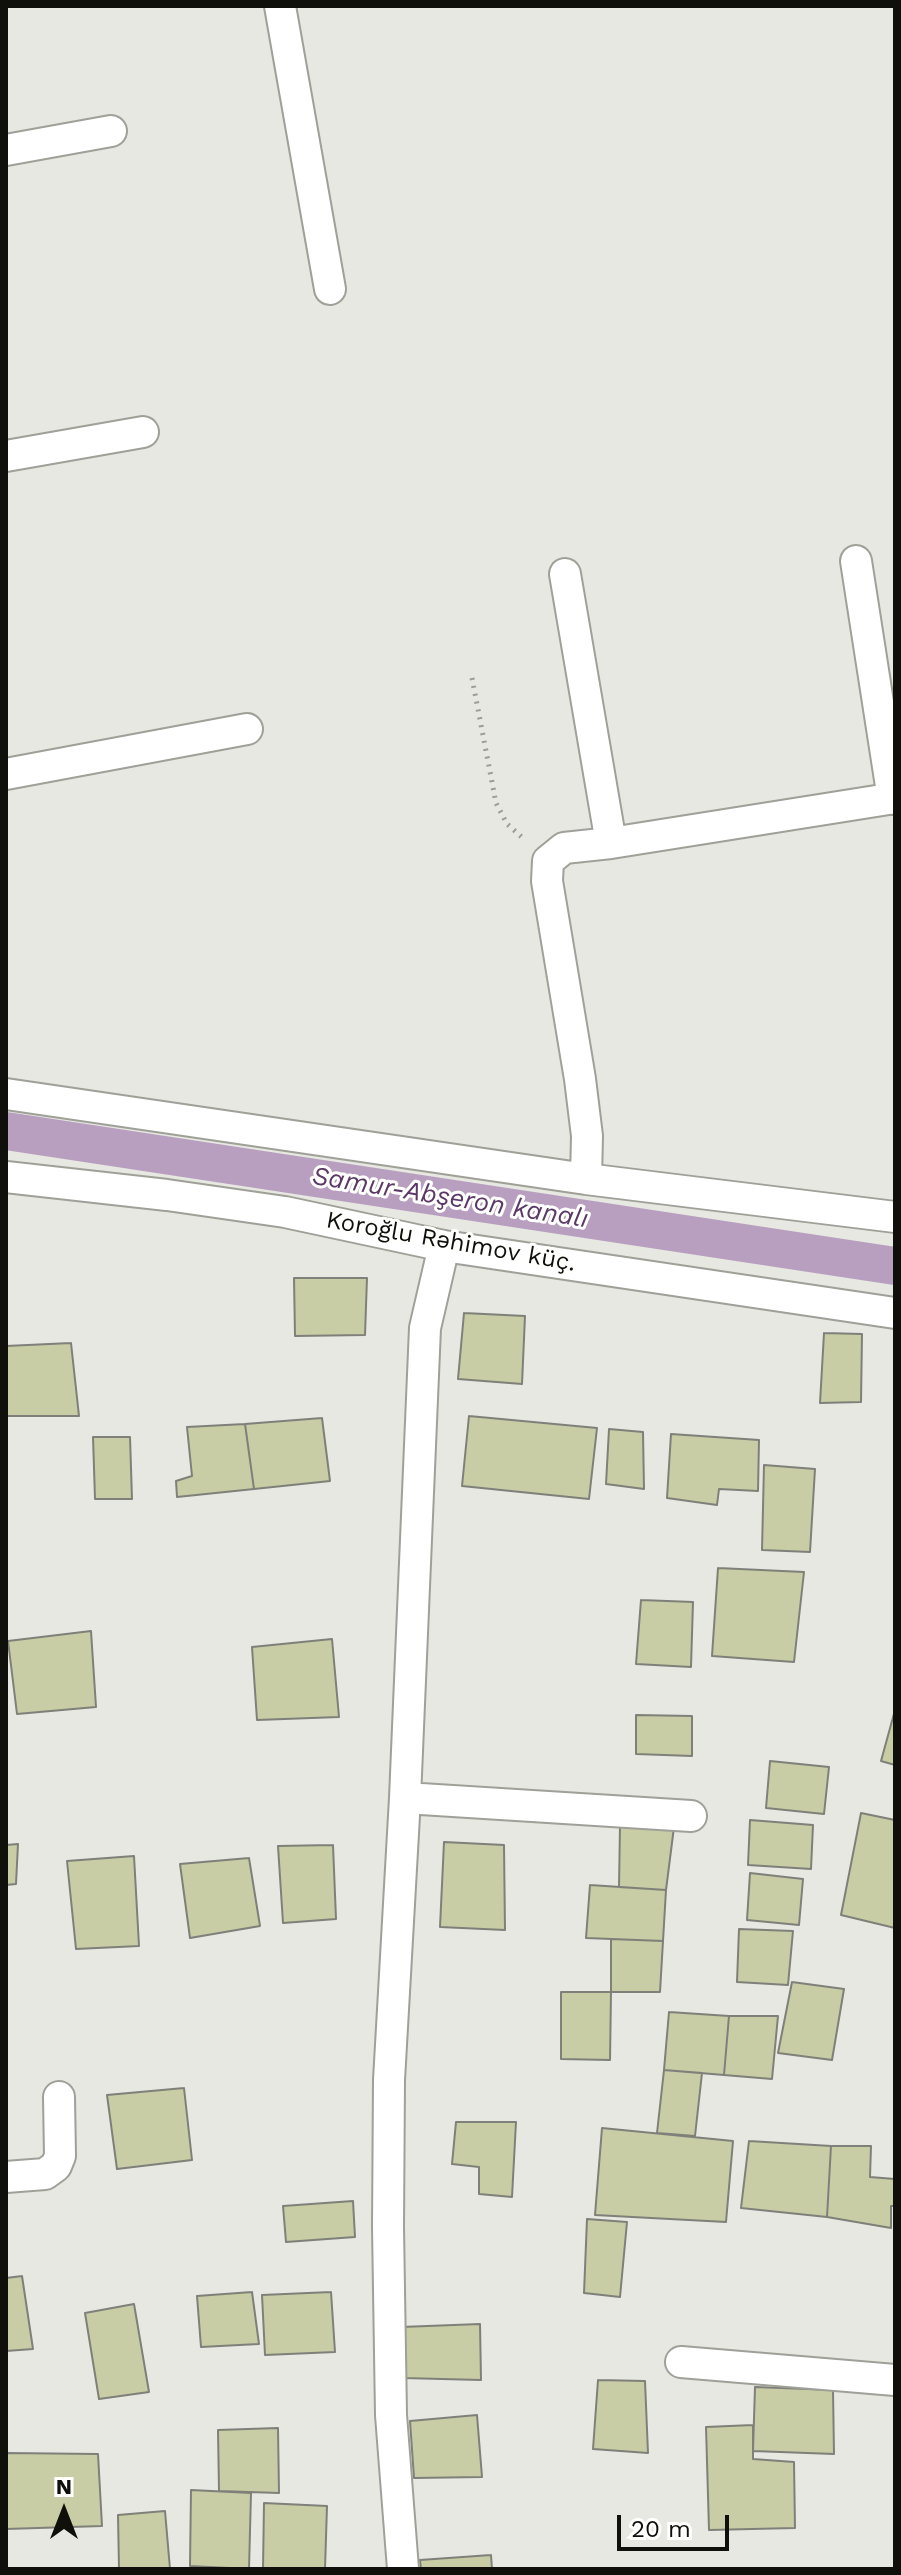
<!DOCTYPE html>
<meta charset="utf-8">
<style>
body{margin:0}
#map{position:relative;width:901px;height:2575px;overflow:hidden;background:#e7e8e1;font-family:"Work Sans",sans-serif}
canvas{display:block}
.frame{position:absolute;inset:0;border:8px solid #0f0f0c;pointer-events:none}
.north{position:absolute;left:24px;top:2471px;width:80px;height:80px;-webkit-text-stroke:6px #fffffe;paint-order:stroke;rotate:0deg;font-size:22px;font-weight:700;line-height:32px;text-align:center;color:#0f0f0c}
.north::after{content:'';display:block;margin:auto;width:28px;height:36px;background:#0f0f0c;clip-path:polygon(50% 0,100% 100%,50% 72%,0 100%)}
.scale{position:absolute;left:617px;top:2515px;width:112px;height:36px;box-sizing:border-box;border:4px solid #0f0f0c;border-top:0;padding-left:10px;font-size:24px;line-height:28px;white-space:nowrap;color:#0f0f0c;-webkit-text-stroke:6px #fffffe;paint-order:stroke}
</style>
<div id="map">
<canvas width="901" height="2575"></canvas>
<div class="frame"></div>
<div class="north">N</div>
<div class="scale">20 m</div>
</div>
<script>
const context = document.querySelector('canvas').getContext('2d');
context.lineJoin = 'round';
const toPath = rows => new Path2D(rows.map(r => 'M' + r).join(''));
function stroke(path, color, width, dash) { context.strokeStyle = color; context.lineWidth = width; context.lineCap = dash ? 'butt' : 'round'; context.setLineDash(dash || []); context.stroke(path); }
function fill(path, color) { context.fillStyle = color; context.fill(path, 'evenodd'); }
function label(font, color, halo, rows, align = 'center') {
  context.font = font + ' "Work Sans",sans-serif'; context.lineWidth = 6; context.setLineDash([]); context.textBaseline = 'middle'; context.strokeStyle = halo; context.fillStyle = color; for (const [text, x, y, turn = 0] of rows) {
    context.save(); context.translate(x, y); context.rotate((+turn || 0) * Math.PI / 180); context.textAlign = isNaN(turn) ? turn : align; if (halo) context.strokeText(text, 0, 0); context.fillText(text, 0, 0); context.restore();
  }
}
stroke(toPath([
 [6,1131,895,1266]
]), '#b89fbf', 38);
const building = toPath([
 [294,1278,367,1278,365,1335,295,1336,294,1278],
 [464,1313,525,1316,522,1384,458,1379,464,1313],
 [824,1333,862,1334,861,1402,820,1403,824,1333],
 [71,1343,79,1416,6,1416,6,1346,71,1343],
 [469,1416,597,1428,589,1499,462,1486,469,1416],
 [322,1418,330,1481,254,1489,245,1424,322,1418],
 [245,1424,254,1489,177,1497,176,1481,192,1476,187,1427,245,1424],
 [609,1429,643,1432,644,1489,606,1484,609,1429],
 [671,1434,759,1440,758,1491,719,1489,717,1505,667,1498,671,1434],
 [93,1437,130,1437,132,1499,95,1499,93,1437],
 [764,1465,815,1469,810,1552,762,1550,764,1465],
 [718,1568,804,1572,794,1662,712,1656,718,1568],
 [641,1600,693,1602,691,1667,636,1664,641,1600],
 [91,1631,96,1707,17,1714,8,1641,91,1631],
 [332,1639,339,1717,257,1720,252,1647,332,1639],
 [895,1710,895,1765,881,1761,895,1710],
 [636,1715,692,1716,692,1756,636,1754,636,1715],
 [770,1761,829,1767,824,1814,766,1808,770,1761],
 [861,1813,895,1820,895,1928,841,1915,861,1813],
 [750,1820,813,1825,811,1869,748,1865,750,1820],
 [620,1826,674,1827,666,1890,619,1887,620,1826],
 [444,1842,504,1845,505,1930,440,1927,444,1842],
 [18,1844,16,1884,6,1885,6,1845,18,1844],
 [333,1845,336,1919,283,1923,278,1846,333,1845],
 [134,1856,139,1946,76,1949,67,1861,134,1856],
 [249,1858,260,1926,190,1938,180,1864,249,1858],
 [750,1873,803,1879,799,1925,747,1920,750,1873],
 [590,1885,666,1890,663,1941,586,1938,590,1885],
 [739,1929,793,1931,788,1985,737,1982,739,1929],
 [611,1939,663,1941,660,1992,611,1992,611,1939],
 [792,1982,844,1989,832,2060,778,2053,792,1982],
 [561,1992,611,1992,610,2060,561,2059,561,1992],
 [669,2012,729,2016,724,2075,664,2070,669,2012],
 [729,2016,778,2016,772,2079,724,2075,729,2016],
 [664,2070,702,2073,695,2136,657,2133,664,2070],
 [184,2088,192,2160,117,2169,107,2095,184,2088],
 [456,2122,516,2122,512,2197,479,2194,479,2167,452,2164,456,2122],
 [602,2128,733,2141,726,2222,595,2215,602,2128],
 [749,2141,831,2146,827,2217,741,2208,749,2141],
 [831,2146,871,2146,870,2177,895,2179,895,2206,891,2206,891,2228,827,2217,831,2146],
 [353,2201,355,2237,286,2242,283,2206,353,2201],
 [587,2219,627,2222,620,2297,584,2293,587,2219],
 [22,2276,33,2349,6,2351,6,2278,22,2276],
 [252,2292,259,2344,201,2347,197,2296,252,2292],
 [331,2292,335,2352,265,2355,262,2295,331,2292],
 [134,2304,149,2392,99,2399,85,2313,134,2304],
 [480,2324,481,2380,403,2378,401,2327,480,2324],
 [598,2380,645,2381,648,2453,593,2449,598,2380],
 [755,2387,833,2390,834,2454,753,2451,755,2387],
 [477,2415,482,2477,414,2478,410,2421,477,2415],
 [753,2425,753,2459,794,2462,795,2528,709,2530,706,2427,753,2425],
 [278,2428,279,2493,219,2491,218,2430,278,2428],
 [6,2453,98,2454,102,2526,6,2529,6,2453],
 [191,2490,251,2493,249,2569,190,2566,191,2490],
 [264,2503,327,2506,325,2569,263,2569,264,2503],
 [165,2511,170,2569,119,2569,118,2515,165,2511],
 [491,2555,492,2569,421,2569,420,2560,491,2555]
]);
fill(building, '#c8cda5');
stroke(building, '#7f8079', 2);
const street = toPath([
 [280,6,330,289],
 [6,150,111,131],
 [6,456,143,432],
 [856,561,893,799],
 [565,574,611,843],
 [6,774,247,729],
 [6,1094,586,1179,895,1217],
 [6,1177,167,1195,285,1212,444,1246,895,1313],
 [586,1179,587,1136,580,1079,547,881,548,861,564,848,611,843,895,798],
 [405,1798,691,1816],
 [6,2177,45,2174,56,2166,60,2156,59,2097],
 [681,2362,895,2380],
 [403,2569,391,2415,388,2227,389,2080,405,1798,425,1328,444,1246]
]);
stroke(street, '#9fa098', 34);
stroke(toPath([
 [472,678,496,803,507,824,524,839]
]), '#9c9d97', 5, [2, 6]);
stroke(street, '#fff', 30);
label('24px', '#0f0f0c', '#fffffe', [
 ["Koroğlu Rəhimov küç.",451,1242,10]
]);
label('italic 26px', '#5b3865', '#fffffe', [
 ["Samur-Abşeron kanalı",450,1198,9]
]);
</script>
